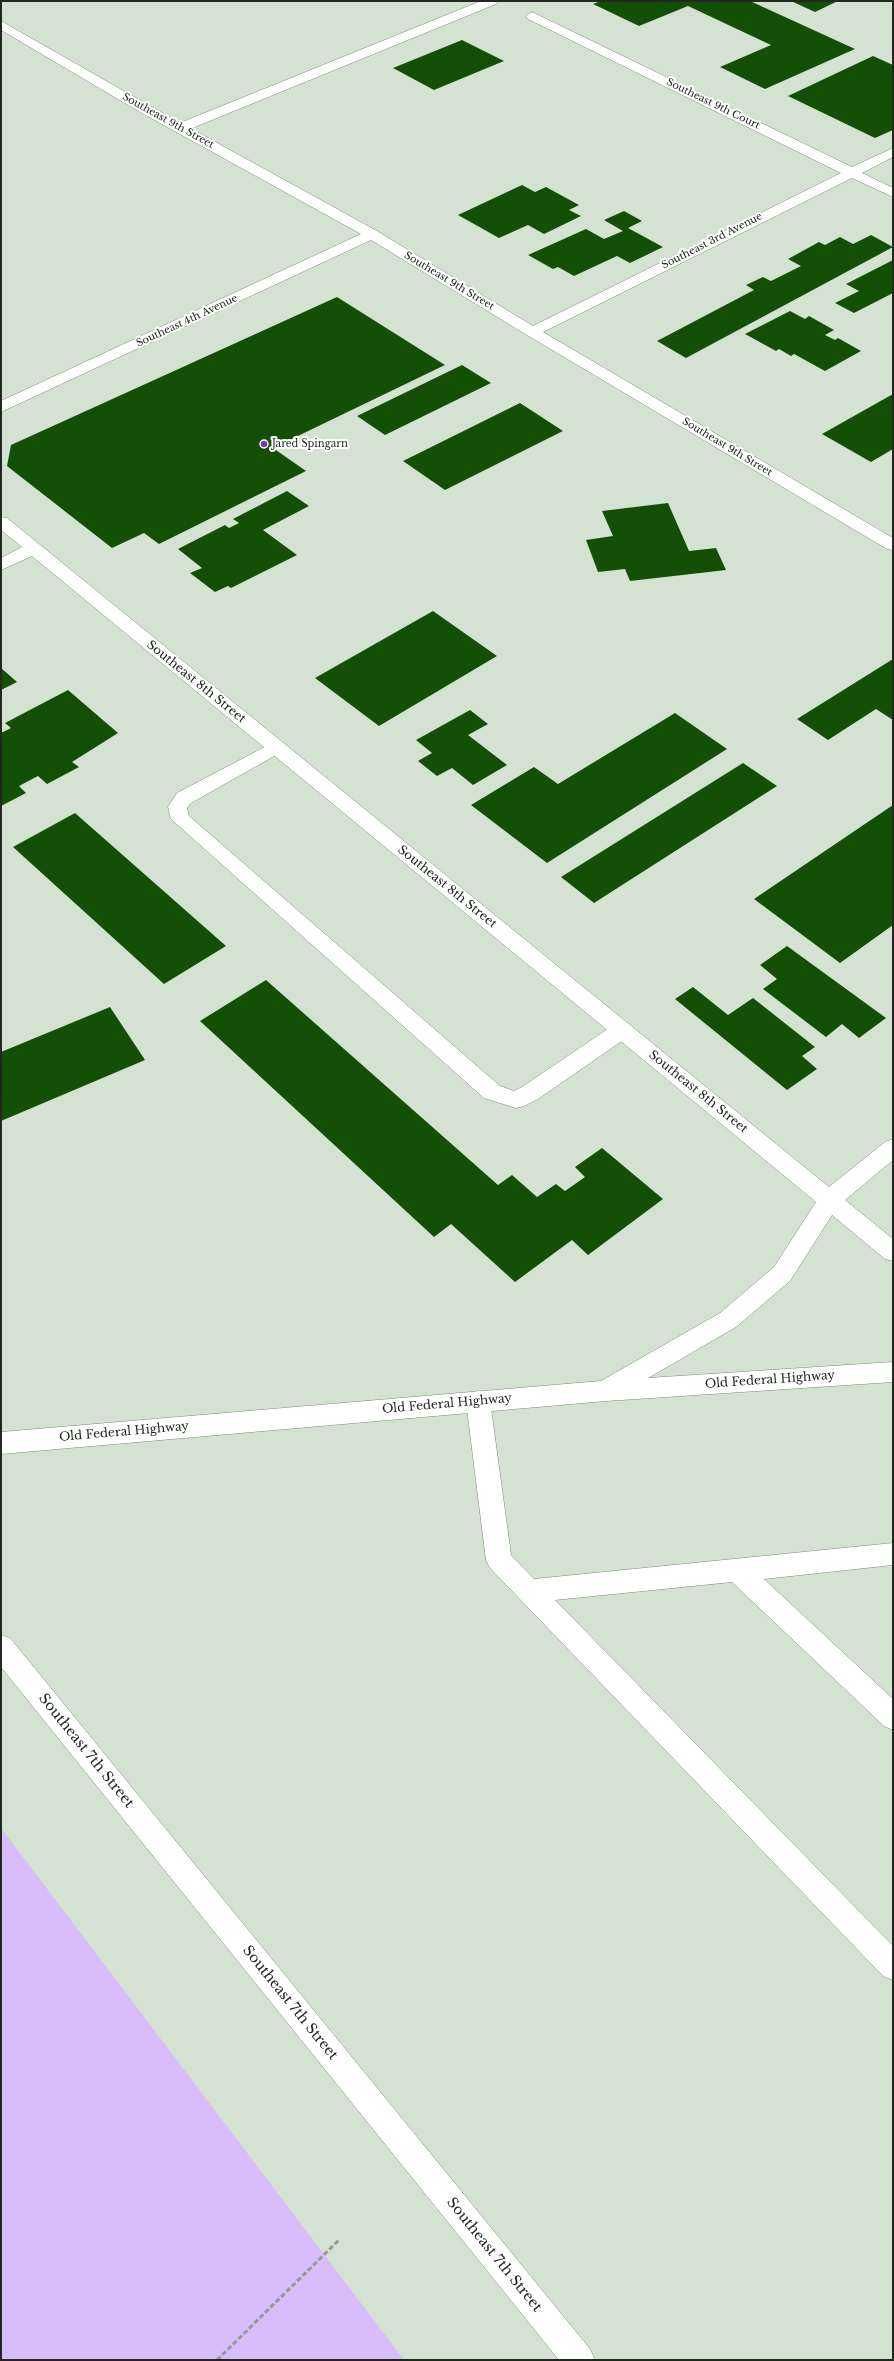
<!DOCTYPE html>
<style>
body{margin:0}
#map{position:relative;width:894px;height:2361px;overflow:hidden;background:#d4e3d1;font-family:"Libre Baskerville",serif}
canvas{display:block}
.frame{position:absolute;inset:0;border:2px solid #222821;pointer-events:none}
</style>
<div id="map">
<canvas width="894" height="2361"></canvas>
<div class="frame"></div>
</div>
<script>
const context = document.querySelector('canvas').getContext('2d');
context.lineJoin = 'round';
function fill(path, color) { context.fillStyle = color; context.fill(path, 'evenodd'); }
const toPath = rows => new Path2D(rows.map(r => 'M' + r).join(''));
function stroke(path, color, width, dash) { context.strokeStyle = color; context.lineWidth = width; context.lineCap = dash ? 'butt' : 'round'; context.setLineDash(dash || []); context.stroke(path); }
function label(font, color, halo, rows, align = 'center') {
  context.font = font + ' "Libre Baskerville",serif'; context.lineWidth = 4; context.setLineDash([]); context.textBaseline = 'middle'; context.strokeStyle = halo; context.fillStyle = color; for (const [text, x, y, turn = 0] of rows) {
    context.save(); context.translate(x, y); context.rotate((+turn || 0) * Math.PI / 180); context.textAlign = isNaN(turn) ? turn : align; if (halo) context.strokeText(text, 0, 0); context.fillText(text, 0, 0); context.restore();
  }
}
fill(toPath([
 [1,1828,404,2360,1,2360]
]), '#d8bcfb');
fill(toPath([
 [601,1,750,1,855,49,765,89,720,67,771,45,688,6,639,26,593,4],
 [791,1,838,1,815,12],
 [462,40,504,61,434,90,393,68],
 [873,56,893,65,893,130,875,138,788,96],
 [522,185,535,192,546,187,579,205,569,210,581,216,544,234,528,225,499,238,458,215],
 [624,211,642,221,628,228,663,247,630,263,617,256,574,276,558,267,553,269,528,255,586,229,604,239,623,231,604,220],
 [871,235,893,247,686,358,657,341,754,290,746,285,763,277,771,281,801,266,788,259,819,242,825,245,840,237,853,244],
 [893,260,893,293,854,313,835,303,859,291,846,284],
 [337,297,445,365,273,448,306,471,159,544,144,533,112,548,7,466,11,445],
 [790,311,805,319,809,316,834,330,825,335,835,340,838,338,861,351,825,371,794,354,791,356,779,349,776,351,745,334],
 [462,365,491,383,385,435,357,416],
 [893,394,893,449,871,462,822,434],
 [520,403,563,431,445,490,403,461],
 [287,491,309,506,263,530,297,555,231,588,228,586,215,592,190,573,202,568,178,549,225,525,229,528,239,523,233,519],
 [668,503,689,551,716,548,726,570,630,581,625,569,598,572,586,540,613,536,602,511],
 [433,611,497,656,379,726,315,678],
 [893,659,893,720,876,709,828,740,797,719],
 [1,668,17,682,1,690],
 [68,690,118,733,72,762,79,767,47,784,38,776,19,786,26,793,1,806,1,733,11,728,5,723],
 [470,710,488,724,468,735,507,765,473,785,452,768,437,776,418,761,432,753,416,740],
 [675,713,727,749,547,863,471,805,534,767,558,784],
 [743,763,777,786,594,903,561,877],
 [893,805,893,925,840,963,754,899],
 [75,813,226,946,164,984,13,847],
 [787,946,886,1018,859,1038,842,1024,826,1037,763,989,777,979,760,965],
 [266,980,498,1185,512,1175,537,1197,556,1184,565,1191,585,1177,575,1167,602,1148,663,1199,588,1255,572,1240,515,1282,451,1224,434,1237,200,1021],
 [693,987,728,1015,753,998,815,1047,802,1056,817,1069,787,1090,675,999],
 [110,1007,145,1060,1,1121,1,1052]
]), '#135006');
const lane = toPath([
 [481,1,498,1,496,4,185,131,175,131,173,128,175,125,481,1],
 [276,741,283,743,285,747,283,751,191,803,187,808,189,816,500,1086,514,1091,522,1087,615,1024,622,1022,629,1024,632,1030,629,1036,538,1099,524,1106,516,1108,484,1098,171,819,168,807,177,793,276,741],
 [478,1391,486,1394,490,1401,511,1555,534,1579,893,1543,893,1565,764,1579,893,1699,893,1730,884,1726,732,1582,555,1600,893,1946,893,1980,883,1976,490,1568,486,1560,466,1401,470,1394,478,1391]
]);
const street = toPath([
 [532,12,852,167,893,148,893,157,862,173,893,188,893,197,852,178,543,332,893,538,893,550,887,549,527,335,371,240,1,412,1,401,361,234,140,112,1,30,1,21,150,106,377,231,533,326,841,173,528,19,526,16,532,12],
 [1,517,7,518,39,544,829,1187,885,1142,893,1139,893,1160,845,1200,893,1239,893,1261,885,1259,832,1215,790,1281,736,1327,648,1378,893,1362,893,1382,606,1401,1,1454,1,1432,601,1381,720,1313,774,1267,816,1202,32,556,1,570,1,558,22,547,1,530,1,517],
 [1,1635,10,1638,590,2349,595,2360,559,2360,1,1667,1,1635]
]);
stroke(lane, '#7c8a7a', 1);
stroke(street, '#7c8a7a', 1);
stroke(toPath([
 [217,2360,340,2239]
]), '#919d8f', 3, [5, 2.5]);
fill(lane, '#fff');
fill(street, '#fff');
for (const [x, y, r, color] of [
 [264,444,4,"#7738ad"]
]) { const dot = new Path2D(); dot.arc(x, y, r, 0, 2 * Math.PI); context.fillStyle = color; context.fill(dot); stroke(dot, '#fff', 1.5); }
label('10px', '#222821', '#fff', [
 ["Southeast 9th Court",713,104,26],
 ["Southeast 9th Street",168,121,29],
 ["Southeast 3rd Avenue",712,241,-27],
 ["Southeast 9th Street",449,281,31],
 ["Southeast 4th Avenue",187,321,-25],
 ["Southeast 9th Street",727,447,31]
]);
label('10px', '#222821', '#fff', [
 ["Jared Spingarn",272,444]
], 'left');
label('12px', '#222821', '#fff', [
 ["Southeast 8th Street",196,682,39],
 ["Southeast 8th Street",447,887,39],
 ["Southeast 8th Street",698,1092,39],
 ["Old Federal Highway",770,1380,-4],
 ["Old Federal Highway",447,1404,-5],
 ["Old Federal Highway",124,1432,-5]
]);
label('14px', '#222821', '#fff', [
 ["Southeast 7th Street",86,1751,51],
 ["Southeast 7th Street",290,2003,51],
 ["Southeast 7th Street",494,2255,51]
]);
</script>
